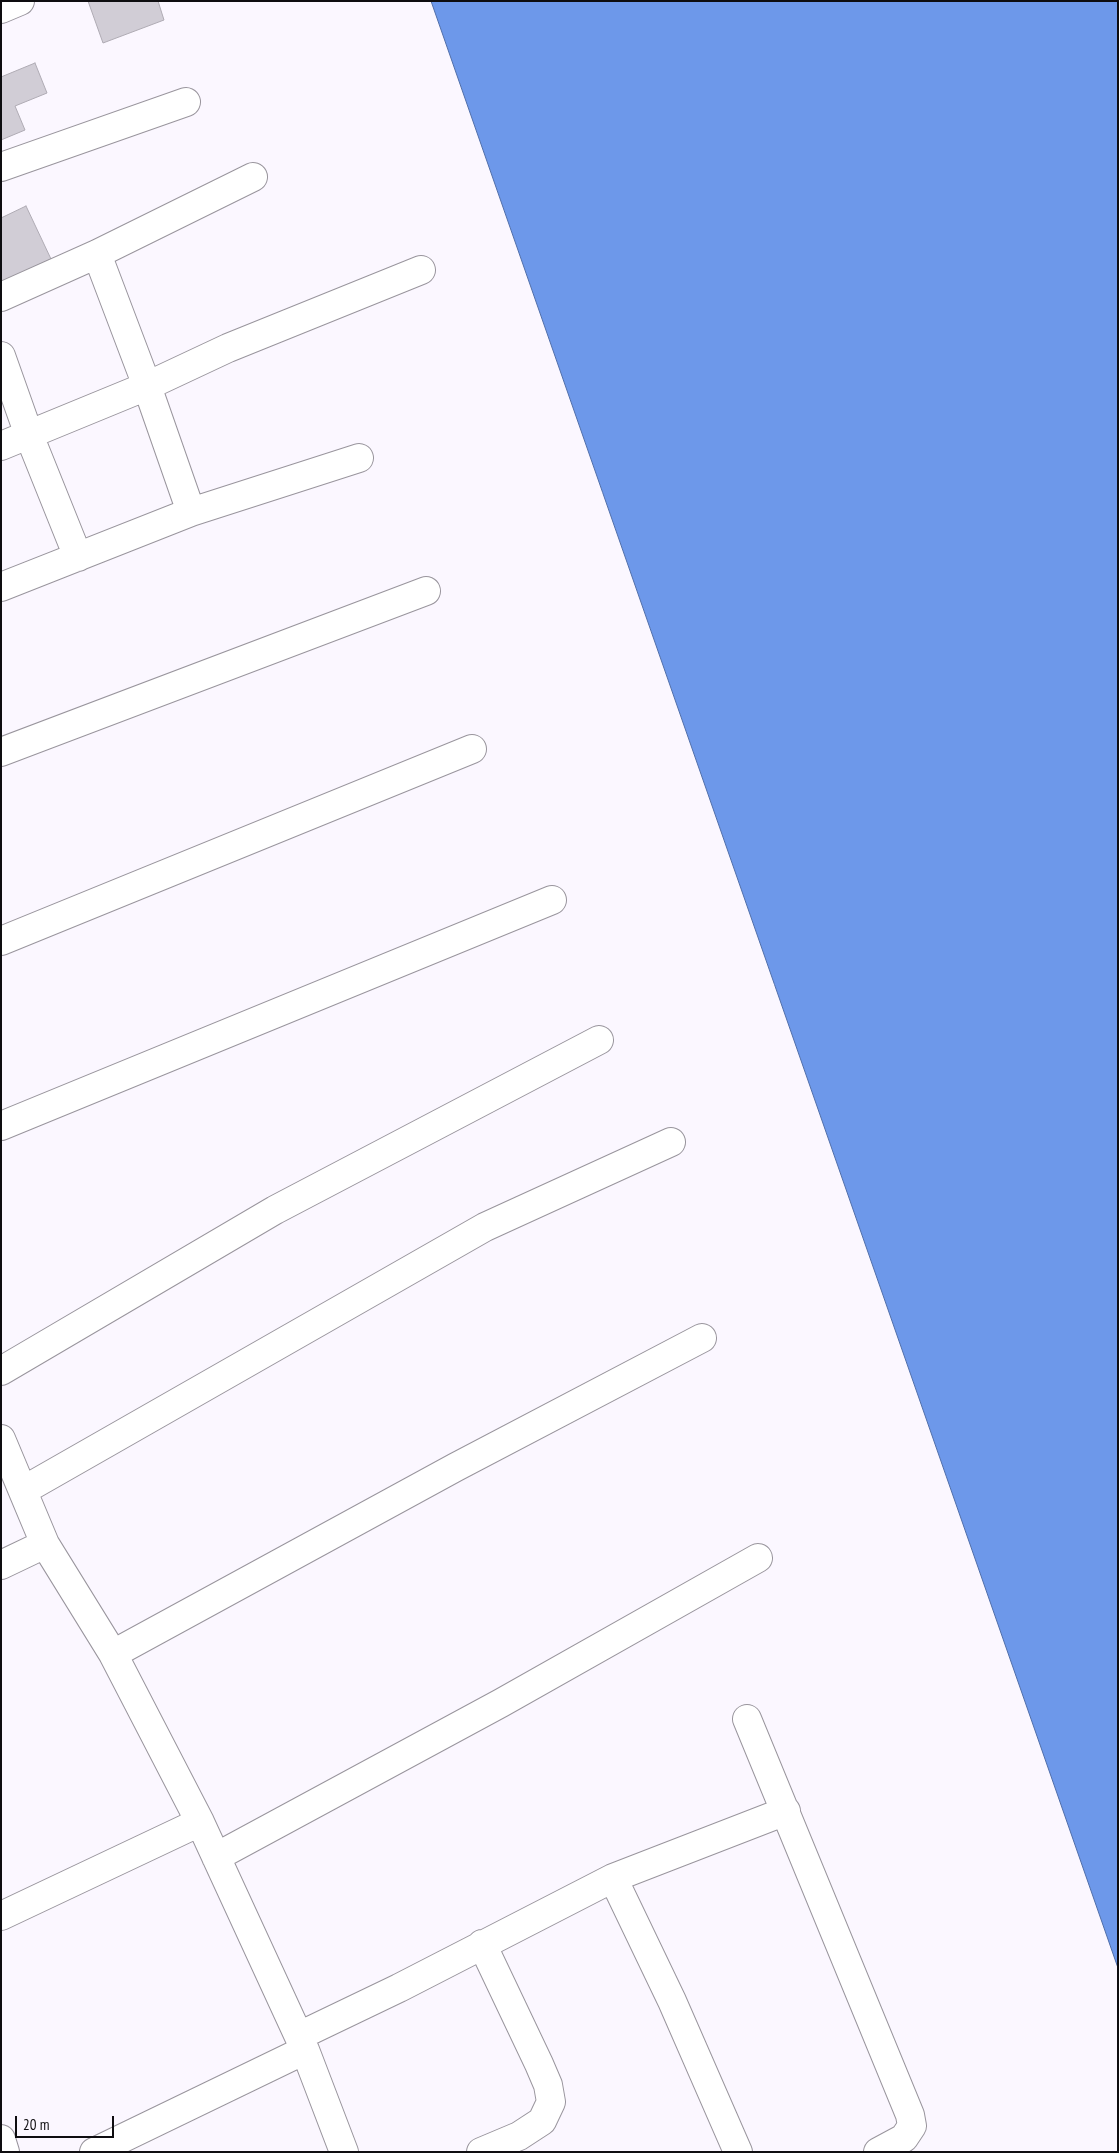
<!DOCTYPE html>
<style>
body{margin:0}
#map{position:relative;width:1119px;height:2153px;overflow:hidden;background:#fbf7ff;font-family:"PT Sans Narrow",sans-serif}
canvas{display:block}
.frame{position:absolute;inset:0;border:2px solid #0e0d10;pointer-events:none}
.scale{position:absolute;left:15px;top:2116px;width:99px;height:22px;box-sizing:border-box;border:2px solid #0e0d10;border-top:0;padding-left:6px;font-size:15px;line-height:18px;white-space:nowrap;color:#0e0d10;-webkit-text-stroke:4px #fbf7ff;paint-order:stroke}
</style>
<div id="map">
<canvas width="1119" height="2153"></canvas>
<div class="frame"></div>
<div class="scale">20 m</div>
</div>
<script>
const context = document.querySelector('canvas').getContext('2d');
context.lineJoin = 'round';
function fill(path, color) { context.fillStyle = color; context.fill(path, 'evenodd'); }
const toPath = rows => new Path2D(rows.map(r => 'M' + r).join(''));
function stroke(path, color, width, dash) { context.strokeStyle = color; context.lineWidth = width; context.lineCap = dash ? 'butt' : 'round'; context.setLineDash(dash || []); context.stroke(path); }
const water = toPath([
 [431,1,1118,1,1118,1968,431,1]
]);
fill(water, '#6d98ea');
stroke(water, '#506ea9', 1);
const building = toPath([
 [88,1,158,1,164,20,103,43,88,1],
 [35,63,47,93,15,106,25,130,1,140,1,77,35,63],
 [26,206,51,259,1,282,1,218,26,206]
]);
fill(building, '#d1cdd6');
stroke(building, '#afabb4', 1);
const street = toPath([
 [1,9,20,1],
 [1,167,186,102],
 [97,254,147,386,191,512],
 [1,297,97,254,253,177],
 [1,356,29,435,78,557],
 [1,446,147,386,228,348,421,270],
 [1,587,191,512,359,458],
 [1,752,426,591],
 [1,941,472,749],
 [1,1126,552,900],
 [1,1371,275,1210,599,1040],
 [1,1439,45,1544,113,1654,200,1822,305,2050,344,2152],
 [24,1490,485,1227,671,1142],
 [1,1565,45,1544],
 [113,1654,456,1467,702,1338],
 [747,1719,910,2115,912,2126,904,2138,878,2152],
 [216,1857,501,1703,758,1558],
 [613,1878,672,2001,738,2152],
 [1,1916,200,1822],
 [299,2036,399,1988,613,1878,786,1811],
 [1,2139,5,2152],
 [94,2152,305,2050],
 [481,2152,519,2136,542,2121,551,2102,548,2085,539,2064,482,1944]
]);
stroke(street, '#99959d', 30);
stroke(street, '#fff', 28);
</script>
